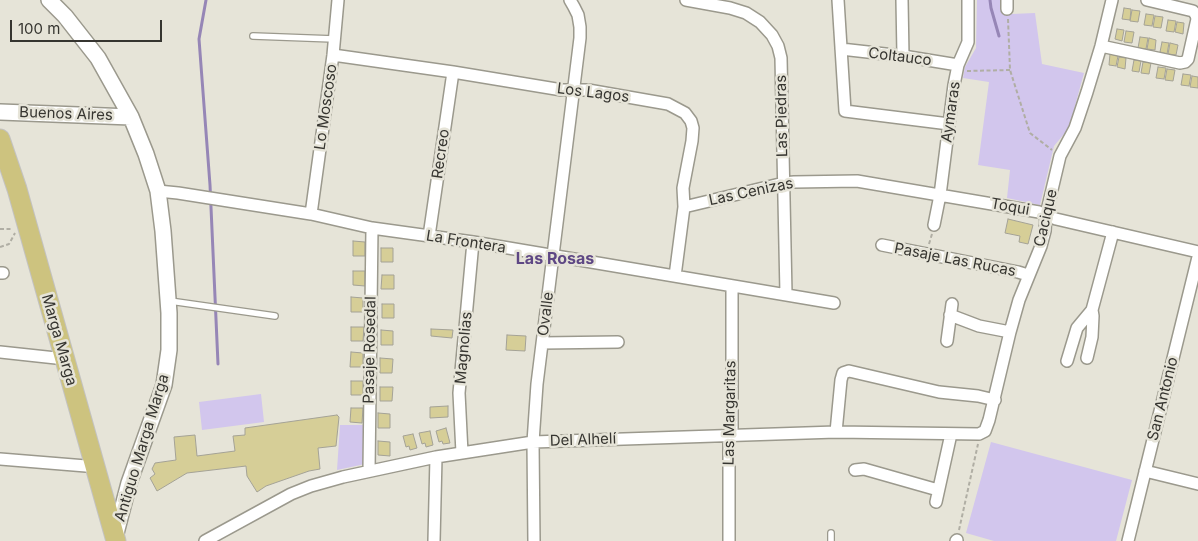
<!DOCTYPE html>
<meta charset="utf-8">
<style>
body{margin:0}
#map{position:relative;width:1198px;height:541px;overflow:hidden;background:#e6e4d8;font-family:Inter,sans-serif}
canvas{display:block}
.scale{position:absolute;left:10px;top:20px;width:152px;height:22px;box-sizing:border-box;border:2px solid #363530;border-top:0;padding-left:6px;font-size:15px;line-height:18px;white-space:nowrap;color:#363530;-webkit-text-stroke:4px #e6e4d8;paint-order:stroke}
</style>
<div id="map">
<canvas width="1198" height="541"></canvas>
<div class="scale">100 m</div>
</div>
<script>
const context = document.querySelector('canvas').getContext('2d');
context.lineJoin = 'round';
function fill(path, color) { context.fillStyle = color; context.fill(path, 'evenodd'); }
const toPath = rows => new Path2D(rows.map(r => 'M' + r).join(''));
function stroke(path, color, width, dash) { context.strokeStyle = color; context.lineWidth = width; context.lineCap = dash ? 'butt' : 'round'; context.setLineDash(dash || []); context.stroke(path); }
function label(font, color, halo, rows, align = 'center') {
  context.font = font + ' Inter,sans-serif'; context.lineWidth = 5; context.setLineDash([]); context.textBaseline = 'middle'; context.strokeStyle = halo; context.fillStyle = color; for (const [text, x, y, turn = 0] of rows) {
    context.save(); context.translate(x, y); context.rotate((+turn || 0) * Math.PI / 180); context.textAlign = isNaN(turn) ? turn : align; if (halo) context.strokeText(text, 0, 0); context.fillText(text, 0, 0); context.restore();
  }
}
fill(toPath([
 [977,0,1004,0,1004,10,1012,14,1035,13,1042,64,1084,73,1069,128,1054,146,1040,205,1007,198,1010,170,978,165,989,82,963,78,965,67,976,48],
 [261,394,264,422,202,430,199,402],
 [340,425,364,425,365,464,337,470],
 [991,442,1132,480,1116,541,994,541,966,533]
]), '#d2c6ed');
stroke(toPath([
 [206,0,199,39,210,185,218,364],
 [990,0,991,8,999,36]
]), '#9686b6', 3);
const building = toPath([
 [1124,8,1131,9,1130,20,1122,19,1124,8],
 [1132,10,1140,11,1138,22,1130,21,1132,10],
 [1146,14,1154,15,1152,26,1144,25,1146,14],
 [1155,16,1163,17,1161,28,1153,27,1155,16],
 [1168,20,1176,21,1174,32,1166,31,1168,20],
 [1177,22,1184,23,1183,34,1175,32,1177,22],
 [1117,29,1124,30,1122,41,1115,39,1117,29],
 [1126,31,1134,32,1132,43,1124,42,1126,31],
 [1140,37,1148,38,1146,49,1138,48,1140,37],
 [1149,38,1156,40,1155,50,1147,49,1149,38],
 [1162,42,1169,43,1167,54,1160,52,1162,42],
 [1170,43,1178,45,1176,55,1168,54,1170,43],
 [1110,54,1118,56,1116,66,1109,65,1110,54],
 [1119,57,1126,58,1125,69,1117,67,1119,57],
 [1134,60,1141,61,1139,72,1132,71,1134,60],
 [1143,62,1151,63,1149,74,1141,73,1143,62],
 [1158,67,1166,68,1164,79,1156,78,1158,67],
 [1167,69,1175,70,1173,81,1165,80,1167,69],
 [1183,74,1191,75,1189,86,1181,85,1183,74],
 [1192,76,1198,77,1198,88,1190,87,1192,76],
 [1008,219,1033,225,1028,244,1019,242,1020,236,1005,233,1008,219],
 [353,241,365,242,365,256,353,256,353,241],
 [381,248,393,248,393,262,381,262,381,248],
 [353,271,365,271,365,286,353,285,353,271],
 [382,275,394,275,394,289,381,289,382,275],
 [351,297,363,298,363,312,351,312,351,297],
 [382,304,394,304,394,318,382,318,382,304],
 [351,327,364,327,363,341,351,341,351,327],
 [431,329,453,330,452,338,431,336,431,329],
 [381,330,393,331,393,345,381,345,381,330],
 [507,335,526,336,525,351,506,350,507,335],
 [351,352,363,353,363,367,350,367,351,352],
 [380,358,393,359,392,373,380,373,380,358],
 [351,381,363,381,363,395,351,395,351,381],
 [380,387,393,387,392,401,380,401,380,387],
 [448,406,448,417,430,418,430,407,448,406],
 [351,408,363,408,362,423,350,422,351,408],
 [378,413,390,414,390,428,378,428,378,413],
 [337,415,339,417,336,446,318,448,320,469,309,471,266,486,257,492,247,476,246,466,187,473,157,491,150,478,155,474,152,469,155,463,176,460,174,437,195,435,197,456,235,451,233,436,245,435,245,428,337,415],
 [446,428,450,443,443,444,442,441,439,442,436,431,446,428],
 [430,431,433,445,426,447,425,443,422,444,419,433,430,431],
 [413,434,417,448,410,450,409,446,406,447,403,436,413,434],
 [378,441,390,442,390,456,378,455,378,441]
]);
fill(building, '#d6ce97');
stroke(building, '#a4a296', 1);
const service = toPath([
 [253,36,334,39],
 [170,301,275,316],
 [831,533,831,541]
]);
const minor = toPath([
 [686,0,730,8,746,13,760,22,772,35,778,46,781,58,786,294],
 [838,0,845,111,949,124],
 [902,0,903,56],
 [1007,9,1007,0],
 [1101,46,1180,63,1185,62,1188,59,1197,19,1196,15,1193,11,1147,0],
 [841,49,903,56,958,65],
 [333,55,453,72,562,90,588,90,668,104,685,113,691,121,693,128,692,141,683,188,684,207,675,276],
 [158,191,178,193,311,214,372,228,473,242,834,303],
 [684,207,784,183,794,182,857,181,1039,212,1056,219,1198,252],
 [311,214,333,55,338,0],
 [934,225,940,195,954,85,958,65,968,42,968,0],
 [429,236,453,72],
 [882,245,1018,272,1028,275],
 [0,273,3,273],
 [950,315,979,326,1010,332],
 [947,341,952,304],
 [542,343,618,342],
 [0,352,56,358],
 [1087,358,1092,337,1093,316,1092,310,1113,232],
 [1067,361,1077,328,1092,310],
 [836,432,841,380,843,373,849,371,939,392,978,396,995,400],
 [462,453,459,393,473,242],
 [0,459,86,466],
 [855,470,864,469,938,490],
 [369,471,372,228],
 [1145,471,1198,484],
 [936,502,951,434],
 [205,541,291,494,311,486,343,477,436,457,533,442,836,432,979,434,985,431,989,420,1010,332,1019,300,1041,246,1045,231,1046,215,1060,156,1075,128,1087,92,1101,46,1112,0],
 [434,541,436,457],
 [534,541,533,442,537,384,580,38,580,27,578,15,574,7,570,0],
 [729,541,729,442,732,435,732,286],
 [956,541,957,540],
 [1128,541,1198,257]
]);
const tertiary = toPath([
 [49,0,65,16,98,58,131,117,146,154,158,191,163,231,169,313,169,350,164,385,129,483,115,537],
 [0,112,131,117]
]);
const primary = toPath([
 [0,139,17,189,116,541]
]);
stroke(service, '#9b998d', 8);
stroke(minor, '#9b998d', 14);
stroke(tertiary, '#9b998d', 18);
stroke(primary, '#c3c2c1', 21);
stroke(toPath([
 [1008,19,1010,70,1030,133,1052,150],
 [967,71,1010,70],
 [0,229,13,229],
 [929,244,932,234],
 [0,247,9,244,15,233],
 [959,530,978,444]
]), '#b0aea4', 2, [4, 2.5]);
stroke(service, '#fff', 5.5);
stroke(minor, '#fff', 11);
stroke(tertiary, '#fff', 15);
stroke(primary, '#cdc37f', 19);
label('15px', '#363530', '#e6e4d8', [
 ["Coltauco",900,57,7],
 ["Los Lagos",593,93,7],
 ["Lo Moscoso",326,107,-82],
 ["Aymaras",951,112,-82],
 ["Buenos Aires",66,114,2],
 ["Las Piedras",782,116,-91],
 ["Recreo",441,154,-82],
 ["Las Cenizas",751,192,-12],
 ["Toqui",1010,207,10],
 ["Cacique",1046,218,-77],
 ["La Frontera",466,242,9],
 ["Pasaje Las Rucas",955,260,11],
 ["Ovalle",546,314,-83],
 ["Marga Marga",59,340,74],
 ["Magnolias",464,348,-85],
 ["Pasaje Rosedal",370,350,-89],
 ["San Antonio",1163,399,-76],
 ["Las Margaritas",730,413,-89],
 ["Del Alhelí",583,440,-2],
 ["Antiguo Marga Marga",142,448,-73]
]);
label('bold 16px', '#5e4784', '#e6e4d8', [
 ["Las Rosas",555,259]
]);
</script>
